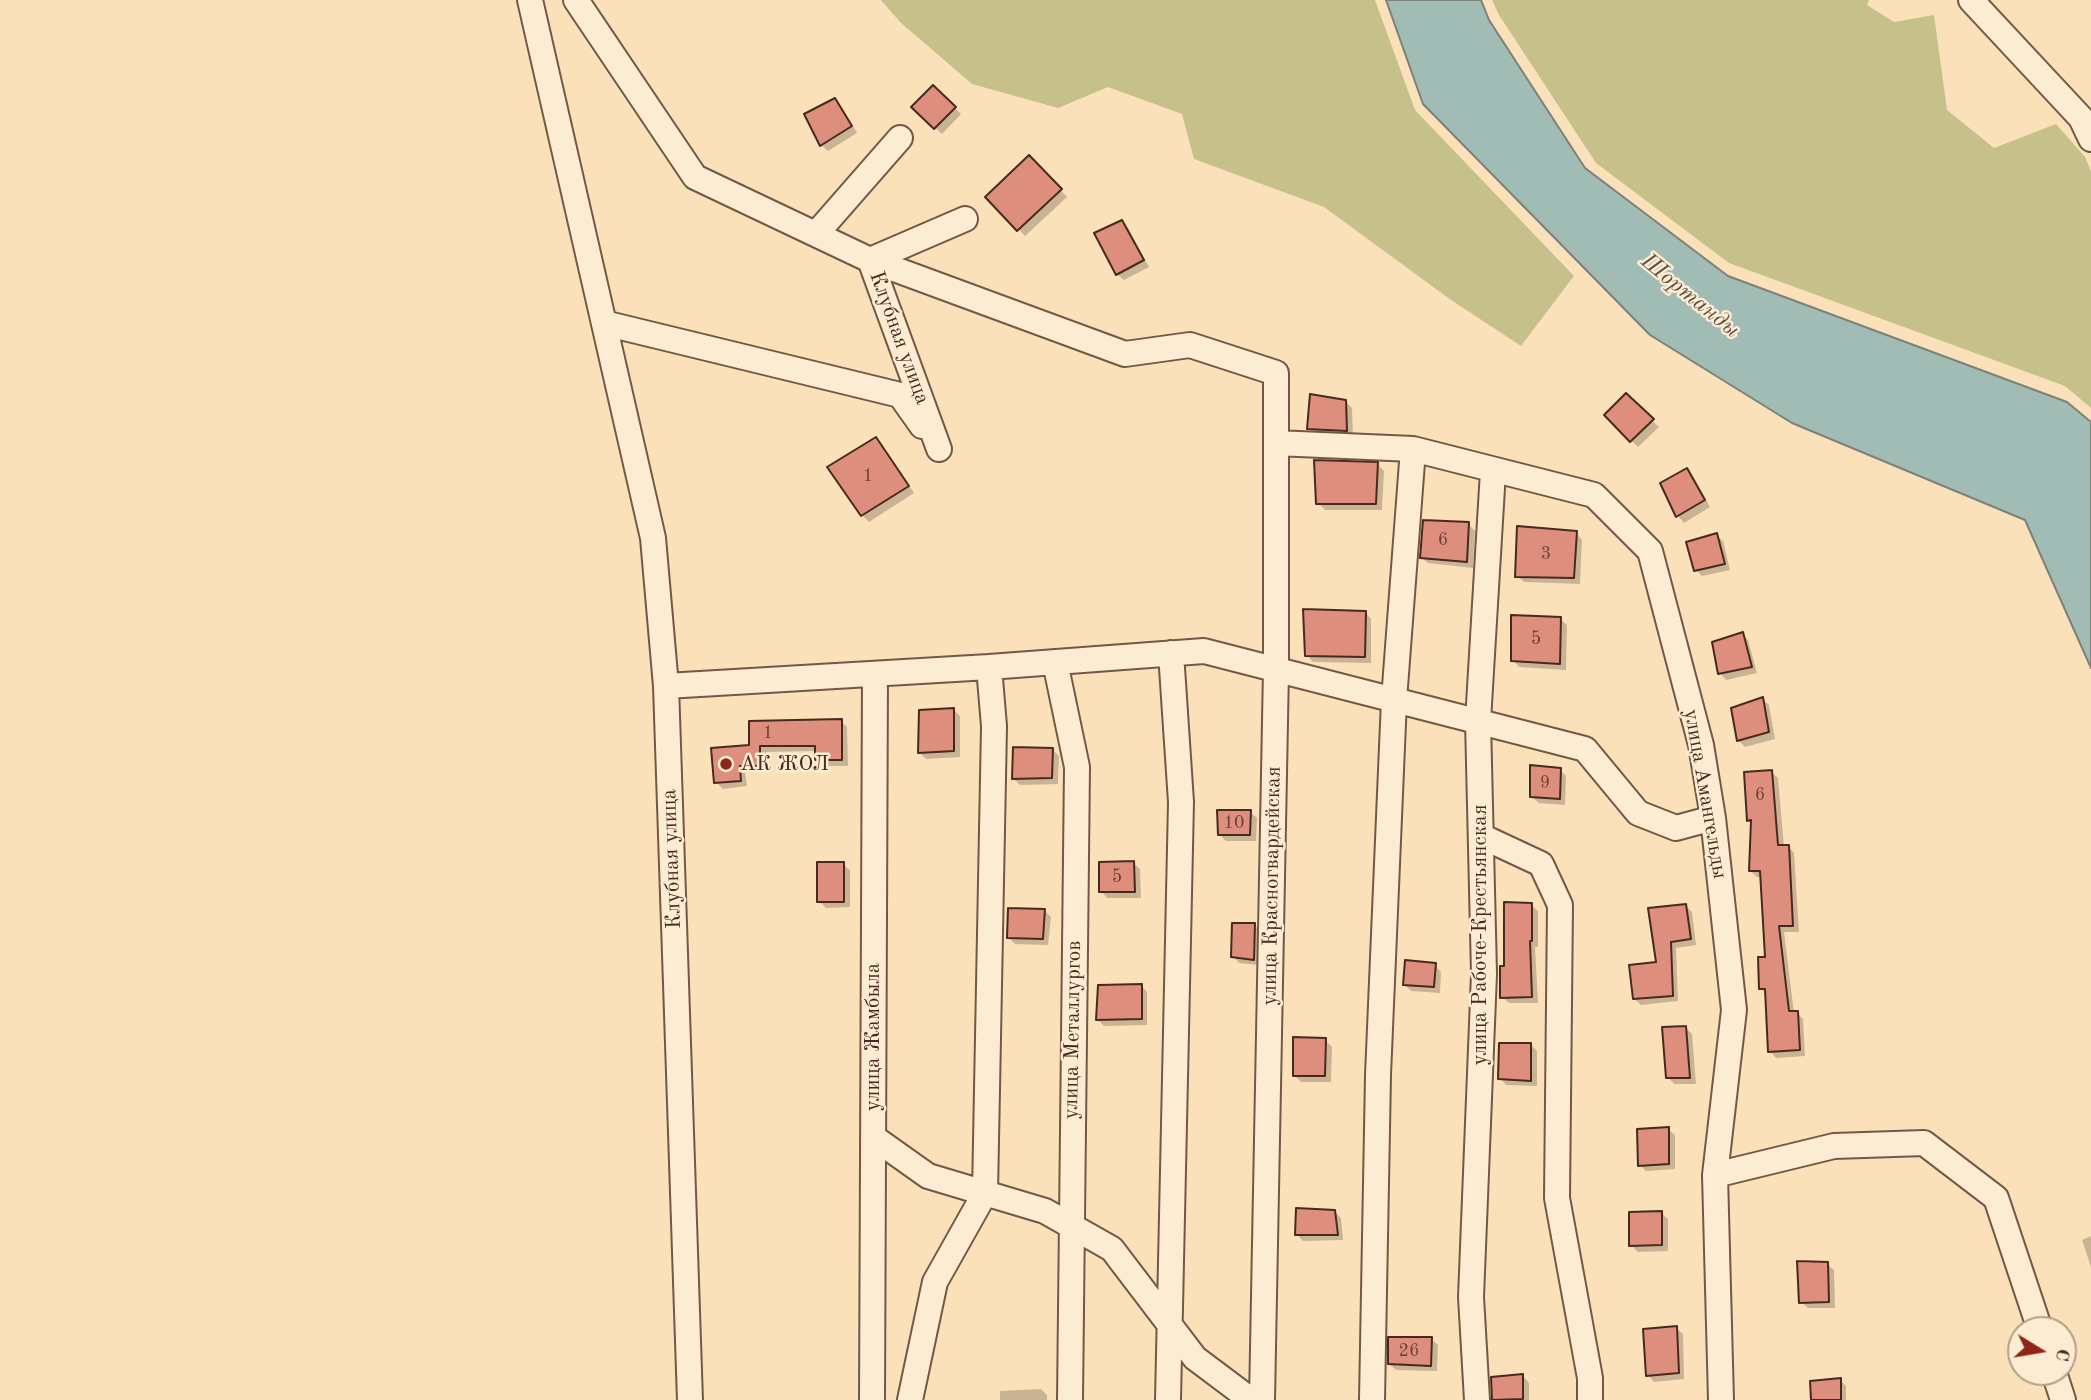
<!DOCTYPE html>
<meta charset="utf-8">
<style>
body{margin:0}
#map{position:relative;width:2091px;height:1400px;overflow:hidden;background:#fbe1b9;font-family:"Old Standard TT",serif}
canvas{display:block}
.north{position:absolute;left:2007px;top:1316px;width:70px;height:70px;box-sizing:border-box;background:#fcecd2;border:2px solid #b49e8a;border-radius:50%;rotate:101deg;font-size:19px;font-weight:700;line-height:28px;text-align:center;color:#47291f}
.north::after{content:'';display:block;margin:auto;width:24px;height:32px;background:#8f2418;clip-path:polygon(50% 0,100% 100%,50% 72%,0 100%)}
</style>
<div id="map">
<canvas width="2091" height="1400"></canvas>
<div class="north">С</div>
</div>
<script>
const context = document.querySelector('canvas').getContext('2d');
context.lineJoin = 'round';
function fill(path, color) { context.fillStyle = color; context.fill(path, 'evenodd'); }
const toPath = rows => new Path2D(rows.map(r => 'M' + r).join(''));
function stroke(path, color, width, dash) { context.strokeStyle = color; context.lineWidth = width; context.lineCap = dash ? 'butt' : 'round'; context.setLineDash(dash || []); context.stroke(path); }
function label(font, color, halo, rows, align = 'center') {
  context.font = font + ' "Old Standard TT",serif'; context.lineWidth = 5; context.setLineDash([]); context.textBaseline = 'middle'; context.strokeStyle = halo; context.fillStyle = color; for (const [text, x, y, turn = 0] of rows) {
    context.save(); context.translate(x, y); context.rotate((+turn || 0) * Math.PI / 180); context.textAlign = isNaN(turn) ? turn : align; if (halo) context.strokeText(text, 0, 0); context.fillText(text, 0, 0); context.restore();
  }
}
fill(toPath([
 [881,0,1375,0,1415,110,1574,276,1521,346,1451,300,1324,207,1194,159,1182,114,1108,87,1058,108,972,84,900,22],
 [1492,0,1869,0,1867,5,1894,22,1934,15,1947,110,1994,148,2056,124,2085,157,2091,171,2091,408,2065,386,1729,263,1596,163,1499,15]
]), '#c6c18a');
const water = toPath([
 [1386,0,1481,0,1489,20,1585,168,1728,276,2067,402,2091,422,2091,668,2025,520,1792,423,1650,335,1423,104,1386,0]
]);
fill(water, '#a0bcb5');
stroke(water, '#7c8179', 2);
fill(toPath([
 [933,87,961,114,942,134,914,107],
 [835,100,841,106,857,133,828,151,821,145],
 [1029,157,1067,197,1025,236,988,197],
 [1121,222,1128,228,1149,267,1124,280,1117,274],
 [1626,396,1659,427,1638,447,1606,415],
 [1345,401,1352,408,1353,437,1315,435,1309,429],
 [882,446,914,493,869,522,862,515,830,467],
 [1377,464,1384,471,1382,510,1325,510,1318,503],
 [1686,470,1693,476,1710,507,1684,523,1678,516,1662,483],
 [1468,524,1475,531,1473,568,1428,563,1421,557],
 [1576,533,1582,540,1580,584,1524,582,1517,576],
 [1716,535,1723,541,1730,570,1702,576,1696,570],
 [1365,612,1371,619,1371,663,1313,662,1307,655],
 [1560,619,1567,625,1566,670,1519,667,1513,660],
 [1742,634,1748,640,1757,673,1726,680,1720,673],
 [1762,699,1769,705,1775,739,1745,747,1739,741,1733,709],
 [954,710,960,716,960,757,926,759,919,752],
 [841,721,847,727,848,766,824,766,817,760,817,751,766,752,766,771,745,772,747,786,723,789,716,782,751,747],
 [1052,749,1059,756,1058,784,1020,785,1014,779],
 [1560,770,1566,776,1565,805,1539,803,1532,797],
 [1771,772,1778,778,1784,847,1788,846,1794,853,1799,932,1784,932,1794,1013,1797,1013,1803,1019,1805,1056,1776,1058,1770,1051,1767,995,1761,988,1767,958,1763,877,1757,877,1750,871,1753,823,1749,820],
 [1250,812,1257,818,1256,841,1226,841,1219,834],
 [1133,863,1140,869,1141,898,1107,898,1101,891],
 [843,864,850,870,850,907,826,908,819,901],
 [1531,905,1538,911,1538,947,1535,947,1538,1003,1509,1003,1502,997,1506,968],
 [1686,906,1692,912,1696,945,1676,948,1678,1001,1641,1005,1634,999,1658,964],
 [1044,910,1051,917,1048,945,1015,944,1008,937],
 [1254,925,1261,931,1260,965,1239,963,1233,956],
 [1435,965,1441,972,1440,993,1411,991,1405,985],
 [1141,985,1147,992,1147,1025,1104,1026,1098,1020],
 [1685,1027,1692,1034,1696,1084,1674,1084,1668,1077],
 [1325,1040,1332,1047,1331,1082,1301,1082,1295,1076],
 [1531,1045,1537,1051,1537,1086,1506,1085,1500,1078],
 [1668,1129,1675,1135,1675,1169,1646,1171,1640,1165],
 [1335,1212,1341,1218,1343,1240,1303,1241,1297,1234],
 [1661,1213,1668,1219,1668,1251,1638,1252,1631,1245],
 [2091,1236,2091,1267,2082,1240],
 [1827,1264,1834,1270,1835,1308,1808,1308,1801,1302],
 [1676,1328,1683,1334,1684,1379,1654,1382,1648,1375],
 [1431,1339,1438,1345,1437,1371,1396,1370,1389,1364],
 [1523,1376,1529,1383,1529,1400,1493,1400,1492,1378],
 [1840,1380,1846,1386,1846,1400,1813,1400],
 [1041,1389,1047,1395,1047,1400,1000,1400,1000,1391]
]), '#0003');
const building = toPath([
 [933,85,956,107,934,129,911,107,933,85],
 [835,98,852,126,820,146,804,114,835,98],
 [1029,155,1062,189,1017,231,985,197,1029,155],
 [1122,220,1144,260,1116,275,1094,233,1122,220],
 [1626,393,1654,419,1630,442,1604,415,1626,393],
 [1310,394,1346,400,1347,431,1307,429,1310,394],
 [876,437,909,486,861,516,827,467,876,437],
 [1314,460,1378,462,1376,504,1316,504,1314,460],
 [1687,468,1705,500,1676,517,1660,483,1687,468],
 [1423,520,1469,522,1467,562,1420,558,1423,520],
 [1517,526,1577,531,1574,578,1515,577,1517,526],
 [1717,533,1725,564,1694,571,1686,542,1717,533],
 [1303,609,1366,611,1365,657,1305,656,1303,609],
 [1511,615,1561,617,1560,664,1511,661,1511,615],
 [1743,632,1752,667,1718,674,1712,642,1743,632],
 [1763,697,1769,732,1737,741,1731,708,1763,697],
 [954,708,954,751,918,753,919,710,954,708],
 [842,719,842,760,815,760,815,746,760,746,760,766,740,766,741,781,714,783,711,748,749,745,749,721,842,719],
 [1013,747,1053,748,1052,778,1012,779,1013,747],
 [1530,765,1561,768,1560,799,1530,797,1530,765],
 [1772,770,1778,845,1789,845,1793,926,1779,926,1789,1011,1798,1011,1800,1050,1768,1052,1765,989,1759,989,1758,957,1765,957,1760,871,1749,871,1751,820,1747,821,1744,772,1772,770],
 [1217,810,1251,810,1250,835,1218,835,1217,810],
 [1134,861,1135,892,1099,892,1099,862,1134,861],
 [817,862,844,862,844,902,817,902,817,862],
 [1504,902,1532,903,1532,941,1530,941,1532,997,1500,998,1500,966,1504,966,1504,902],
 [1686,904,1691,939,1671,942,1673,996,1633,999,1629,965,1656,962,1648,908,1686,904],
 [1008,908,1045,909,1043,939,1007,938,1008,908],
 [1232,923,1255,923,1254,960,1231,957,1232,923],
 [1405,960,1436,963,1434,987,1403,985,1405,960],
 [1142,984,1142,1019,1096,1020,1098,985,1142,984],
 [1686,1026,1690,1078,1666,1078,1662,1027,1686,1026],
 [1293,1037,1326,1038,1325,1076,1293,1076,1293,1037],
 [1499,1043,1531,1043,1531,1081,1498,1079,1499,1043],
 [1669,1127,1669,1164,1638,1166,1637,1129,1669,1127],
 [1296,1208,1335,1210,1338,1235,1295,1235,1296,1208],
 [1662,1211,1662,1245,1629,1246,1629,1212,1662,1211],
 [1797,1261,1828,1262,1829,1302,1799,1303,1797,1261],
 [1677,1326,1679,1373,1646,1376,1643,1329,1677,1326],
 [1388,1337,1432,1337,1431,1366,1388,1364,1388,1337],
 [1523,1374,1523,1399,1492,1400,1491,1377,1523,1374],
 [1841,1378,1841,1400,1811,1400,1810,1381,1841,1378]
]);
fill(building, '#de8e7c');
stroke(building, '#47291f', 2);
const minor = toPath([
 [530,0,653,538,666,686,690,1400],
 [576,0,695,177,870,260,939,449],
 [1971,0,2081,118,2091,139],
 [816,234,900,138],
 [870,260,1125,354,1190,345,1276,373,1276,669,1262,1400],
 [870,260,965,219],
 [604,323,900,395,922,426],
 [1276,443,1413,449,1594,495,1650,551,1701,745,1713,818,1734,1010,1715,1175,1721,1400],
 [1055,662,1077,767,1070,1400],
 [666,686,989,667,1204,651,1585,749,1638,813,1676,828,1713,818],
 [1481,836,1541,864,1560,905,1557,1198,1590,1378,1590,1400],
 [873,1137,928,1176,1045,1211,1112,1249,1195,1358,1251,1400],
 [1715,1175,1834,1146,1924,1143,1996,1198,2040,1330],
 [2054,1372,2063,1400],
 [872,1400,875,674],
 [910,1400,935,1282,985,1193,994,726,989,667],
 [1168,1400,1181,802,1171,653],
 [1372,1400,1378,1075,1394,700,1413,449],
 [1477,1400,1471,1297,1484,974,1478,721,1493,471]
]);
stroke(minor, '#745746', 28);
stroke(minor, '#fcecd2', 24);
for (const [x, y, r, color] of [
 [726,764,7,"#8f2418"]
]) { const dot = new Path2D(); dot.arc(x, y, r, 0, 2 * Math.PI); context.fillStyle = color; context.fill(dot); stroke(dot, '#fcecd2', 2.5); }
label('18px', '#6d4236', null, [
 ["1",868,476],
 ["6",1443,540],
 ["3",1546,554],
 ["5",1536,639],
 ["1",768,733],
 ["9",1545,783],
 ["6",1760,795],
 ["10",1234,823],
 ["5",1117,877],
 ["26",1409,1351]
]);
label('21px', '#47291f', '#fcecd2', [
 ["Клубная улица",899,338,70],
 ["улица Амангельды",1705,794,80],
 ["Клубная улица",672,859,-92],
 ["улица Красногвардейская",1272,886,-89],
 ["улица Рабоче-Крестьянская",1480,935,-90],
 ["улица Металлургов",1073,1030,-89],
 ["улица Жамбыла",873,1037,-90]
]);
label('21px', '#47291f', '#fcecd2', [
 ["АК ЖОЛ",740,764]
], 'left');
label('italic 23px', '#5d4e44', '#fcecd2', [
 ["Шортанды",1690,296,39]
]);
</script>
